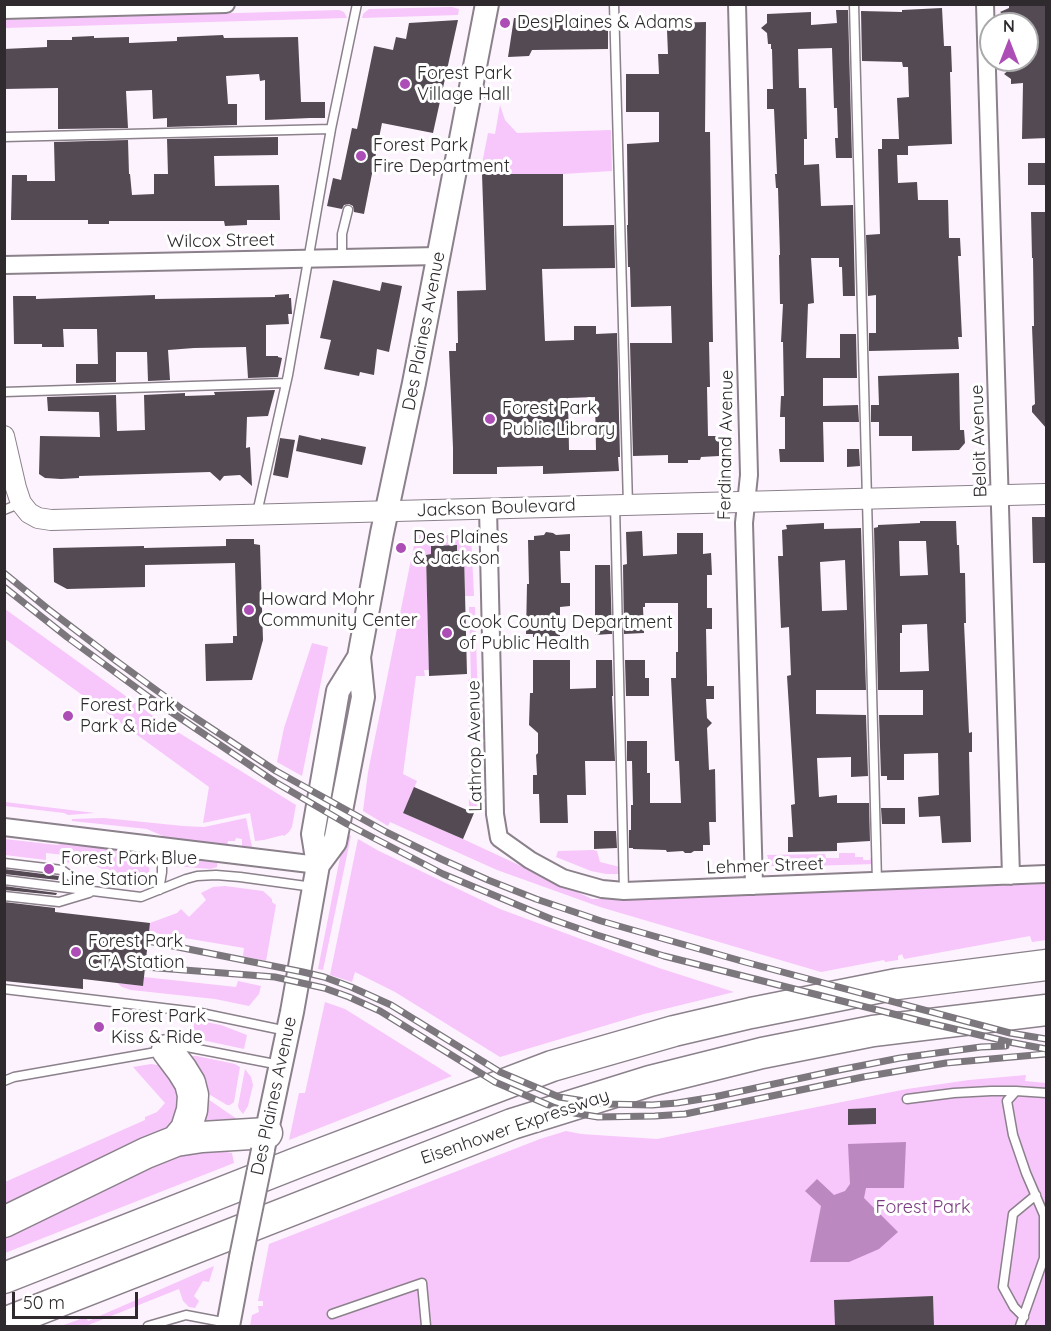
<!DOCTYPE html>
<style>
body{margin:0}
#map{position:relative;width:1051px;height:1331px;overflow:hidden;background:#fdf3fe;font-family:Quicksand,sans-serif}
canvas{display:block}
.frame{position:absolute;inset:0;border:6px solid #2e2a2e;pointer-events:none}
.north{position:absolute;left:979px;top:12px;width:60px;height:60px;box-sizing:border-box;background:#fff;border:2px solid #abaaab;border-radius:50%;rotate:0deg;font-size:16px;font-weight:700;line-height:24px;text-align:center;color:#2e2a2e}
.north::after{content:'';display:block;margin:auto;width:21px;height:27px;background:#ad4eb7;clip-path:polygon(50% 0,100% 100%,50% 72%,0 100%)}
.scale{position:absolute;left:12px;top:1292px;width:126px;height:27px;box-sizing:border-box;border:3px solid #2e2a2e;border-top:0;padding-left:8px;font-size:18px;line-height:21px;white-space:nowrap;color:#2e2a2e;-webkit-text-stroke:4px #fff;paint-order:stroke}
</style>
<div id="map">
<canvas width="1051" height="1331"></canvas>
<div class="frame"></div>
<div class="north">N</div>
<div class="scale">50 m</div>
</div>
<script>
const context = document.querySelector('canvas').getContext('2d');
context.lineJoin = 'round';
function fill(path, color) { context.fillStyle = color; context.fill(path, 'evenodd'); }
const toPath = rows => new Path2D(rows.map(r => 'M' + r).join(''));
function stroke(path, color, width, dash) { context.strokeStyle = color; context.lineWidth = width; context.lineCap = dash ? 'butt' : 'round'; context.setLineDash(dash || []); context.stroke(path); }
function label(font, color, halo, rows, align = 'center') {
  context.font = font + ' Quicksand,sans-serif'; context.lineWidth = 6; context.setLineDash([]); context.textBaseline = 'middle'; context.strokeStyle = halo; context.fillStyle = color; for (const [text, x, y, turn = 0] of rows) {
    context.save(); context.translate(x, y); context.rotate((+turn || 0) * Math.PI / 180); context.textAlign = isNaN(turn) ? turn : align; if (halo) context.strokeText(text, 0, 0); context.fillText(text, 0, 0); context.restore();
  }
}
fill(toPath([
 [452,7,459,9,458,15,362,18,363,14,369,9],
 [339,10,344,12,347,18,5,28,5,20],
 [500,105,505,120,517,133,611,130,612,171,563,174,480,174,488,133,495,134],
 [416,535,471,535,474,596,465,596,464,554,457,554,457,545,431,546,431,554,426,555,429,670,424,670,425,676,416,676,403,774,417,781,403,813,463,839,592,899,1046,884,1046,940,1032,942,1030,936,904,959,902,954,898,956,898,960,885,962,884,960,821,972,600,907,497,870,390,822,388,826,363,811,368,772],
 [469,607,475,607,479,736,469,739,468,680,471,679],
 [5,609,163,723,296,805,292,827,289,832,284,836,283,835,264,840,255,841,250,813,203,823,209,787,5,639],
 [312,643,328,647,302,776,277,762,284,728],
 [469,760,479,760,480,813,469,807],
 [5,802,95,813,68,815,64,813,5,806],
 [104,818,183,826,204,827,246,818,252,847,242,847,242,839,236,838,235,841,228,841,227,846,205,844,172,840,147,829,72,821,72,819],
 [345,832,351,836,323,970,318,969],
 [5,839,57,845,60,844,62,840,134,850,144,853,150,857,149,873,142,883,136,886,129,886,129,883,96,866,64,862,65,855,46,853,46,860,5,855],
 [358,839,379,851,500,909,659,968,734,992,644,1014,500,1057,395,992,355,972,352,982,330,975],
 [593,850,597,851,600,862,620,867,619,874,606,874,591,871,556,857,558,851],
 [839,853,855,853,855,857,863,857,863,860,870,860,871,857,874,857,875,864,775,867,770,865,767,855,825,854,826,858,839,858],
 [174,855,218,860,217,867,210,869,175,866,173,864,172,857],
 [225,886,263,891,272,899,272,902,276,905,266,961,243,956,244,948,149,932,150,923,177,913,181,909,189,917,206,900,201,893,213,887],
 [144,977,236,987,238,981,261,986,259,994,249,1006,215,999,131,990,122,987,117,983,143,986],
 [325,1002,345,1009,452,1076,289,1140,299,1093,305,1093],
 [194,1020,221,1025,247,1035,244,1049,193,1038],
 [187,1056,197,1056,235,1064,240,1067,234,1102,230,1105,227,1105,207,1093],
 [151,1064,158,1065,165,1069,183,1094,173,1128,5,1211,5,1182,145,1120,145,1117,157,1112,165,1103,133,1067],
 [245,1069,251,1077,253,1085,248,1106,243,1114,239,1109,238,1106],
 [1026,1075,1025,1081,1046,1083,1046,1326,250,1326,252,1315,259,1312,258,1306,263,1306,263,1301,258,1301,269,1244,540,1139,566,1131,581,1134,657,1139,907,1089,969,1080],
 [202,1095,237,1119,229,1122,198,1126],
 [222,1151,232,1153,234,1163,5,1253,5,1234,180,1153],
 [214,1266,209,1282,203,1281,194,1296,199,1301,195,1308,189,1307,183,1301,179,1289,86,1326,61,1326,86,1317,88,1321]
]), '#f7c6fb');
fill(toPath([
 [906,1142,904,1188,866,1188,864,1198,898,1232,879,1249,849,1262,810,1262,821,1206,805,1191,817,1179,834,1195,845,1191,850,1184,848,1144]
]), '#bc88c0');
fill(toPath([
 [1034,4,1047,5,1047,138,1022,139,1023,83,1011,84,1011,79,1004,74,1010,69,1010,60,1027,60,1027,24,1009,24,1009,18,1000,12,1009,8,1009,5],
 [942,8,944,46,951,46,952,72,950,72,952,144,908,146,908,155,897,155,898,183,917,182,918,200,948,200,949,238,960,238,961,256,958,256,962,337,958,337,959,349,869,351,869,333,876,333,876,295,868,296,866,235,880,234,878,149,882,149,882,139,899,139,897,98,909,97,908,67,903,67,902,62,862,61,861,11,902,12,902,10],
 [836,10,848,10,852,158,836,158,835,138,838,138,837,108,834,108,832,48,798,49,799,88,806,88,807,139,804,139,804,165,819,164,821,206,853,205,855,296,843,296,842,267,839,267,839,258,811,258,814,303,808,304,806,358,840,358,840,334,856,334,857,378,823,378,823,406,858,405,859,422,823,422,824,462,780,462,779,449,785,449,785,417,780,417,781,396,784,396,783,342,781,342,783,304,780,304,779,255,780,255,778,188,776,188,775,174,777,174,774,109,767,109,767,89,773,89,772,49,771,49,771,44,768,44,767,33,761,28,767,23,767,14,811,12,811,25,837,23],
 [608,17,608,49,532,50,529,56,508,57,514,18],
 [458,20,433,133,382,123,364,214,354,212,353,206,349,204,344,205,342,209,327,206,333,178,341,180,352,128,357,129,374,46,393,50,396,37,406,39,409,23],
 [706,22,705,132,710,132,712,285,713,342,709,342,710,387,707,387,708,436,719,436,719,456,701,457,700,460,688,460,688,463,668,463,668,455,633,456,630,343,672,343,671,306,631,307,630,267,628,267,627,225,628,225,627,144,659,142,659,112,626,112,626,74,659,74,658,54,668,54,667,30,672,30,672,23],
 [223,35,224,38,298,37,301,102,325,102,325,118,310,118,265,120,265,80,260,81,259,74,226,76,228,104,237,104,237,125,167,127,167,118,153,119,152,90,126,91,128,128,58,129,58,88,4,89,4,49,47,47,47,40,72,40,72,37,94,36,94,38,129,37,129,43,177,41,177,37],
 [278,137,278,155,214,156,215,186,279,185,280,220,247,220,247,225,225,226,224,221,109,221,109,224,88,224,88,220,11,220,12,175,27,175,27,181,55,181,54,142,128,140,129,174,130,174,132,195,154,194,154,174,168,174,167,139],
 [1028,163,1047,163,1047,185,1028,185],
 [482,174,563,174,563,226,614,225,615,268,542,269,545,341,574,340,574,326,596,326,596,334,617,333,620,457,618,457,619,471,543,474,543,466,497,467,497,474,453,474,453,448,449,351,456,351,456,343,458,343,457,291,486,290],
 [595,397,596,450,569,450,568,398],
 [1031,212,1047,212,1047,429,1032,412,1032,406,1035,404,1032,326,1034,326,1033,258,1032,258],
 [333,280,380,291,382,282,402,286,389,352,377,349,374,375,360,372,359,376,324,369,331,340,320,338],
 [289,294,289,298,291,298,292,314,288,314,289,324,266,325,266,356,278,356,278,357,282,358,278,377,248,378,246,347,194,348,168,350,170,380,148,381,147,352,116,352,116,382,76,383,76,364,98,364,97,329,63,329,64,347,42,347,42,344,14,344,13,296,36,296,36,299,155,295,155,299,275,297,275,295],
 [959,373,960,430,964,430,965,443,959,450,912,451,912,436,879,436,879,422,871,422,871,405,879,405,878,376],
 [275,390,268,416,247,417,246,448,250,447,252,486,240,475,224,476,220,481,210,472,79,476,79,478,61,479,45,478,39,474,40,436,100,437,99,412,48,411,47,397,116,395,117,431,145,430,144,395,185,393,185,396,215,395,214,392],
 [299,435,321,440,321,438,366,447,362,465,296,451],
 [280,438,295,440,288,478,273,475],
 [847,449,859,449,860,466,847,467],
 [1032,517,1047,517,1047,563,1033,563],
 [920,521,956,521,957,545,959,545,960,573,965,573,966,623,964,623,969,733,972,732,972,752,969,752,971,842,942,843,940,816,919,817,918,797,939,795,938,753,904,754,904,780,887,780,887,776,881,776,879,715,923,715,923,690,878,690,874,528,878,527,878,525,920,523],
 [899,541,926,541,928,575,900,576],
 [927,624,929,671,900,672,900,633,902,633,902,625],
 [824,523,824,529,861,528,866,690,816,690,816,714,866,715,868,776,851,777,851,757,817,758,819,797,837,795,837,803,869,803,870,841,837,843,837,851,788,852,788,837,793,837,791,805,795,804,787,676,791,675,789,627,781,628,778,556,783,556,782,530,787,529,786,525],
 [845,560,847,610,822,611,820,562],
 [642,531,643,556,677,554,677,533,703,533,703,554,711,553,712,575,707,575,707,608,712,608,712,629,706,629,707,677,707,686,714,686,714,699,706,699,707,718,712,723,707,728,709,770,715,769,716,822,709,822,710,845,703,845,703,851,694,851,691,853,685,853,683,851,667,852,666,850,633,849,633,848,629,848,629,830,631,830,631,805,633,805,632,761,627,761,627,741,647,741,647,773,650,773,650,803,681,803,679,761,675,761,671,678,676,678,676,652,678,652,678,603,645,603,645,607,643,607,644,633,624,634,623,565,627,564,626,532],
 [546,532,553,533,556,535,570,534,570,551,560,551,561,583,570,583,570,606,560,607,560,636,533,637,533,634,526,634,527,584,529,584,528,540,534,540,534,536,544,535],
 [226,539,254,539,254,544,260,545,263,640,252,680,206,681,205,644,233,643,233,636,237,636,235,563,145,565,145,587,67,589,54,582,53,548,144,546,144,548,226,546],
 [457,545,457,554,464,554,467,674,429,676,426,555,431,554,431,546],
 [595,565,610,565,612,634,610,634,595,635],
 [533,660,570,660,570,689,596,688,596,660,612,660,613,696,612,696,615,761,585,761,586,795,567,795,568,823,540,823,539,794,533,794,533,775,537,775,536,755,538,753,538,733,529,725,530,693,533,693],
 [625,660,645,660,645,678,649,678,649,696,626,696],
 [414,787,474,813,463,839,403,813],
 [881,808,905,808,905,824,882,824],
 [594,831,616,831,617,848,594,849],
 [4,869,59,876,58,880,4,874],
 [4,886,57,893,56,895,4,890],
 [4,902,55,908,55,912,150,923,143,986,83,979,83,989,4,981],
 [876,1108,876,1124,848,1125,848,1109],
 [933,1296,934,1326,835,1326,834,1300]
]), '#534a53');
const service = toPath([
 [614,4,628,505],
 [854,4,877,881],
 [473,90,499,95,506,90],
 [4,137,331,129],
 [342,258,342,234,348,210],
 [4,392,286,383],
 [615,505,624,891],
 [4,510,21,503],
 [257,513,288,375,331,129,357,4],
 [155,845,162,857,162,872,159,890],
 [4,863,62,870,89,890],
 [4,880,141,897,186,879,197,876,216,875,240,877,313,887],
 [4,896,59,902,89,893],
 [4,989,196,1012,287,1031],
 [175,1049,187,1047,280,1065],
 [4,1081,14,1077,162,1051],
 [907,1099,954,1093,991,1091,1016,1091],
 [332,1314,422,1283,426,1326],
 [1024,1317,1014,1307,1003,1287,1013,1214,1036,1195],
 [148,1326,186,1315,228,1323],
 [1020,1326,1044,1258,1044,1215,1026,1173,1013,1135,1007,1101,1016,1091,1046,1093]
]);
const minor = toPath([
 [737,4,749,475,744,523,754,886],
 [985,4,1011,876],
 [4,10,226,4],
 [4,265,438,256],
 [488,508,495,814,499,838,530,860,563,878,602,889,624,891,1046,874],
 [4,827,318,865]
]);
const tertiary = toPath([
 [4,436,16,488,21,503,29,513,38,518,51,520,1046,494]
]);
const secondary = toPath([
 [318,865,335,842,363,697,359,657,382,533,414,383,487,4],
 [263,1149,292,1012,318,865,313,834,338,691,359,657],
 [228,1326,241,1257]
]);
const motorway = toPath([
 [167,1050,182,1070,190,1083,193,1095,192,1110,186,1129,176,1141],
 [4,1222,146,1153,176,1141,202,1137,267,1133],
 [4,1278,299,1162,552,1066,674,1031,751,1013,897,984,1046,965],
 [4,1323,512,1124,650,1081,762,1053,873,1031,1046,1010]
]);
stroke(service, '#8b818b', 11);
stroke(minor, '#8b818b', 20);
stroke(tertiary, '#8b818b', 22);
stroke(secondary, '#8b818b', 26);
stroke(motorway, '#8b818b', 33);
stroke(service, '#fff', 8);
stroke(minor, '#fff', 16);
stroke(tertiary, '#fff', 20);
stroke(secondary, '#fff', 22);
stroke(motorway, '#fff', 30);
const rail = toPath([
 [4,573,48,609,115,660,182,709,276,771,386,832,441,859,488,880,536,899,601,921,745,962,1010,1033,1046,1039],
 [4,587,67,637,149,697,275,782,347,824,443,874,551,919,597,935,664,956,921,1021,1009,1042,1046,1049],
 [148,941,303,972,324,977,351,987,391,1005,500,1072,559,1097,604,1104,652,1105,677,1103,714,1097,834,1071,900,1058,981,1047,1006,1046],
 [145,967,275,977,324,988,349,997,380,1011,495,1082,553,1107,574,1113,598,1117,655,1116,685,1114,863,1077,946,1063,1046,1054]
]);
stroke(rail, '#7c767d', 7);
stroke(rail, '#fff', 4.5, [14]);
const secondaryBridge = toPath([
 [241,1257,263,1150]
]);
stroke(secondaryBridge, '#8b818b', 26, []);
stroke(secondaryBridge, '#fff', 22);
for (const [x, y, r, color] of [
 [505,23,6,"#ad4eb7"],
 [405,84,6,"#ad4eb7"],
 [361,156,6,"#ad4eb7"],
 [490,419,6,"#ad4eb7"],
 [401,548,6,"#ad4eb7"],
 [249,610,6,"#ad4eb7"],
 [447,633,6,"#ad4eb7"],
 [68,716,6,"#ad4eb7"],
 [49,869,6,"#ad4eb7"],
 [76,952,6,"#ad4eb7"],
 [99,1027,6,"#ad4eb7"]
]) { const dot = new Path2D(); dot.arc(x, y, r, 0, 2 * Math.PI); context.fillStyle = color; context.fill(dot); stroke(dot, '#fff', 2); }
label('18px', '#2e2a2e', '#fff', [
 ["Des Plaines & Adams",517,23],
 ["Forest Park",417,74],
 ["Village Hall",417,95],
 ["Forest Park",373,146],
 ["Fire Department",373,167],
 ["Forest Park",502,409],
 ["Public Library",502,430],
 ["Des Plaines",413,538],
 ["& Jackson",413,559],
 ["Howard Mohr",261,600],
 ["Community Center",261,621],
 ["Cook County Department",459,623],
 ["of Public Health",459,644],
 ["Forest Park",80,706],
 ["Park & Ride",80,727],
 ["Forest Park Blue",61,859],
 ["Line Station",61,880],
 ["Forest Park",88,942],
 ["CTA Station",88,963],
 ["Forest Park",111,1017],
 ["Kiss & Ride",111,1038]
], 'left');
label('18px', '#2e2a2e', '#fff', [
 ["Wilcox Street",221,241,-1],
 ["Des Plaines Avenue",424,331,-79],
 ["Beloit Avenue",979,441,-92],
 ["Ferdinand Avenue",726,445,-89],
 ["Jackson Boulevard",496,508,-2],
 ["Lathrop Avenue",475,746,-91],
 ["Lehmer Street",765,866,-2],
 ["Des Plaines Avenue",274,1096,-78],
 ["Eisenhower Expressway",515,1127,-19]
]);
label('18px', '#7a3a80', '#fff', [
 ["Forest Park",923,1208]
]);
</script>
